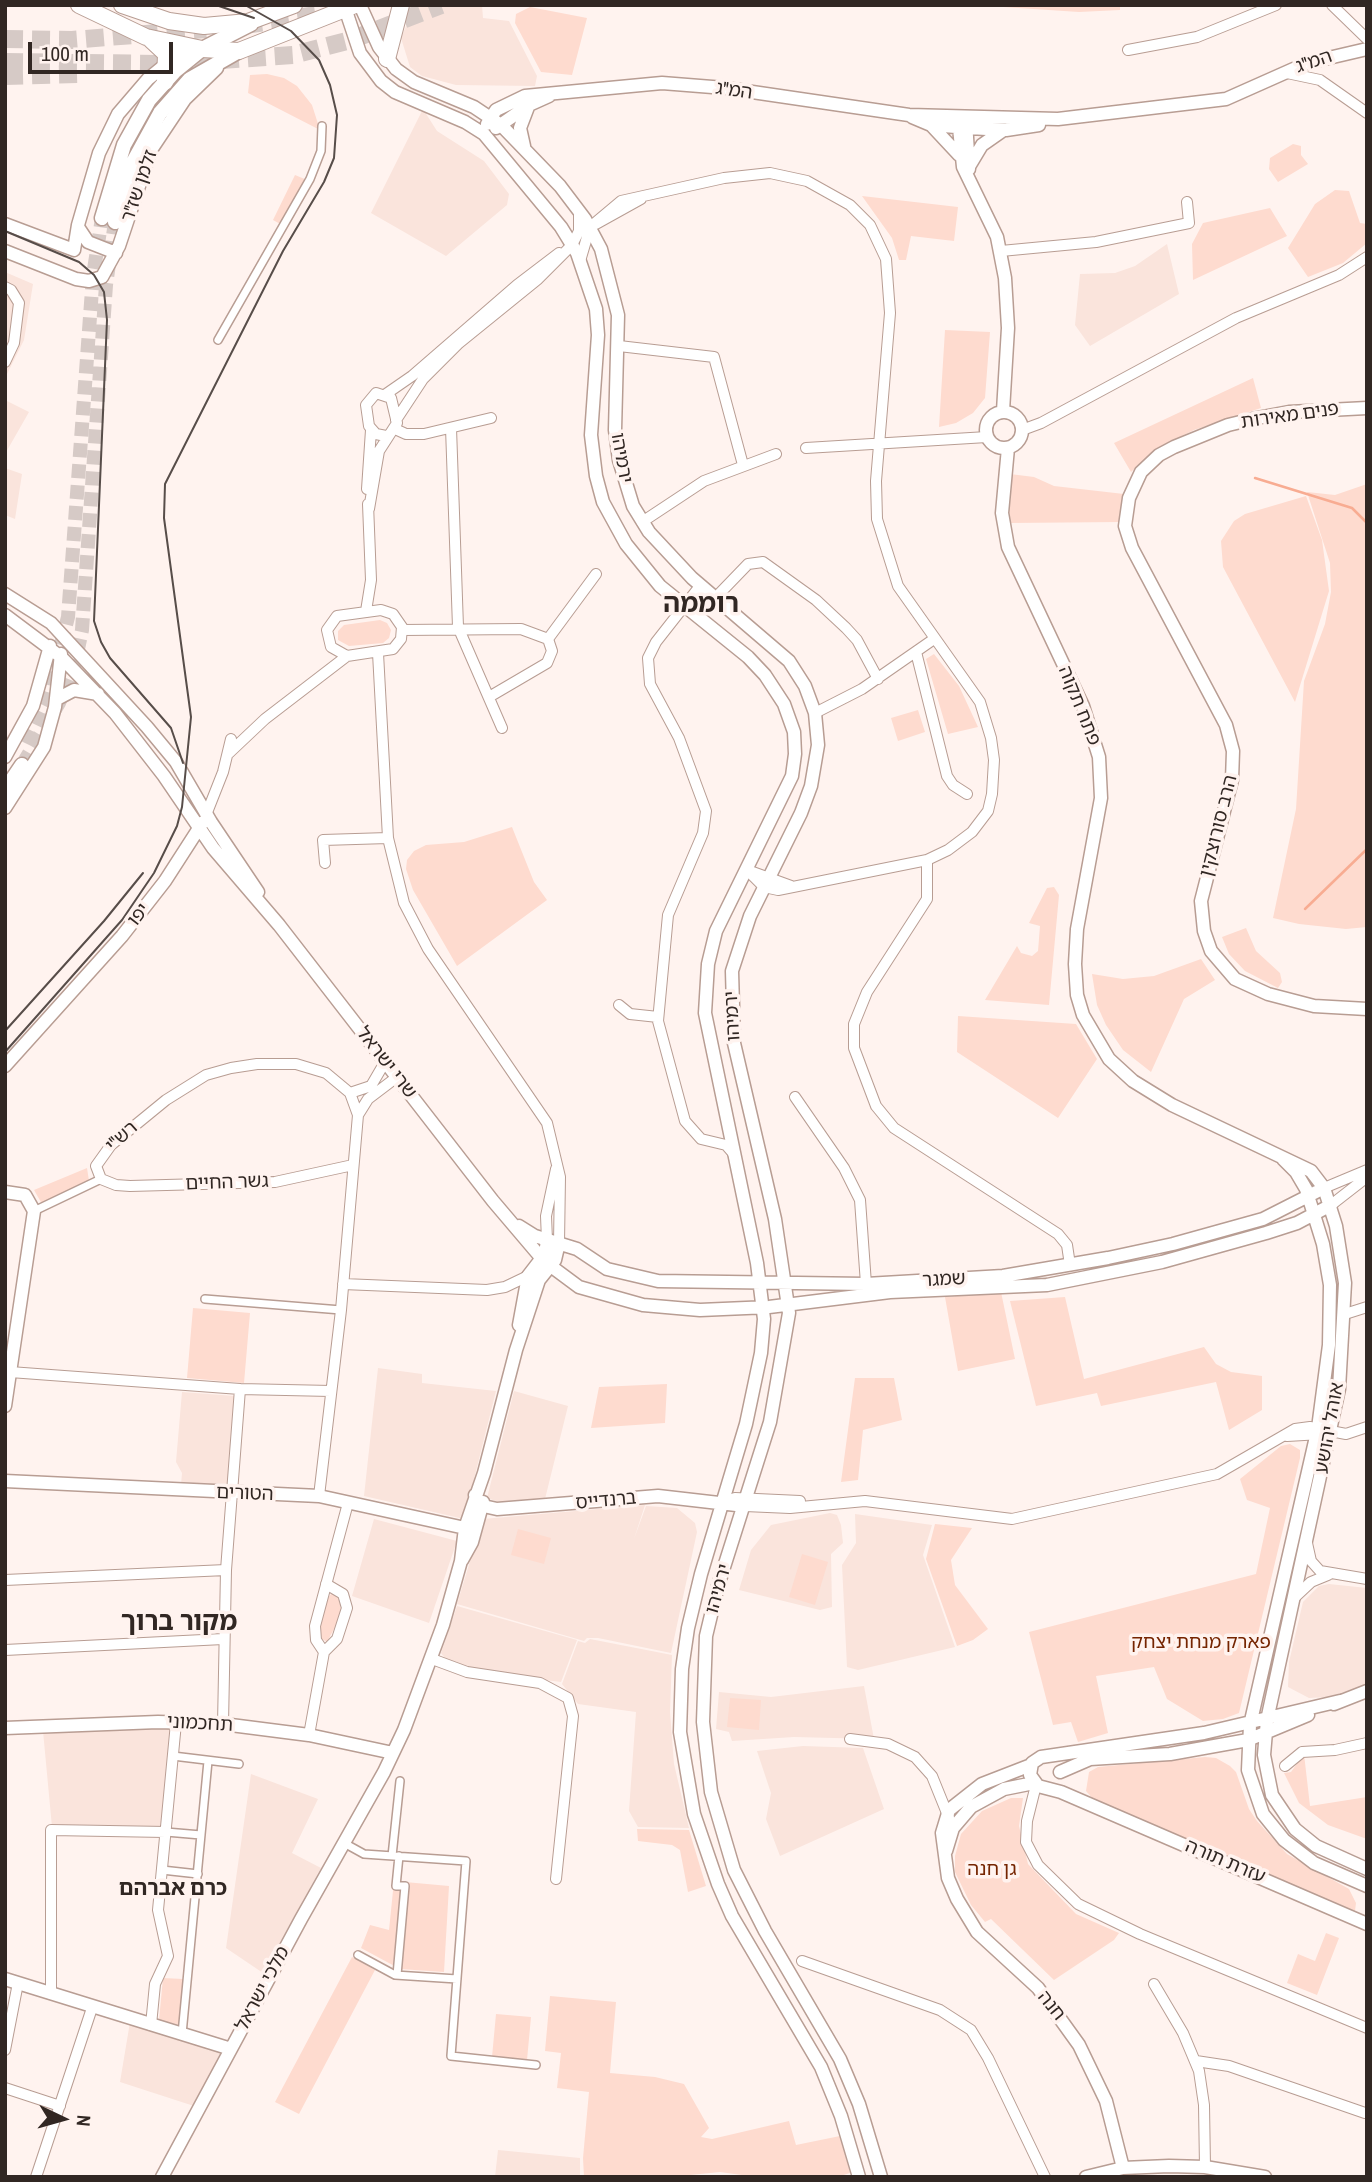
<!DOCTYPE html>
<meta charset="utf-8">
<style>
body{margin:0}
#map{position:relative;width:1372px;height:2182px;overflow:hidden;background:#fff3ef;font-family:"Archivo Narrow",sans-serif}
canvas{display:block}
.frame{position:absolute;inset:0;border:7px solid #312723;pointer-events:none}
.north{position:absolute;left:28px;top:2084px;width:70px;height:70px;-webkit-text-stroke:5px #fff3ef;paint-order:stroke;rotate:95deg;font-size:19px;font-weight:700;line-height:28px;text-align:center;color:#312723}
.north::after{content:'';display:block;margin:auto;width:24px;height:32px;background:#312723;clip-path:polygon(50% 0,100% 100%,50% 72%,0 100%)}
.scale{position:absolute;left:28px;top:42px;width:145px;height:32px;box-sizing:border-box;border:4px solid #312723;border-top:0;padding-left:9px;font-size:21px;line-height:24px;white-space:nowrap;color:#312723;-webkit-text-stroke:5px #fff3ef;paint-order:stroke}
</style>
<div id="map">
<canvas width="1372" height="2182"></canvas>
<div class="frame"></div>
<div class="north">N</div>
<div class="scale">100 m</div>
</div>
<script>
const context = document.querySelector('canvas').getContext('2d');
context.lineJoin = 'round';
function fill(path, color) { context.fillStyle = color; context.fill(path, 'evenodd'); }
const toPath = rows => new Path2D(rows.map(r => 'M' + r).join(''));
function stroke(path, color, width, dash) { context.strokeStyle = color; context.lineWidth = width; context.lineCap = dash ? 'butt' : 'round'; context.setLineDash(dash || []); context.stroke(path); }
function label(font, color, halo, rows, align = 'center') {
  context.font = font + ' "Archivo Narrow","Noto Sans Hebrew",sans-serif'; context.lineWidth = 7; context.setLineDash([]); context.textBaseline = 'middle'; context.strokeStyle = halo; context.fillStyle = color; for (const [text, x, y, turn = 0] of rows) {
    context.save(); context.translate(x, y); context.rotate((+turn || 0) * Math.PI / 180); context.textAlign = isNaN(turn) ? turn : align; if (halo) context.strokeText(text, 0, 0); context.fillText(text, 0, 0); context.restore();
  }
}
fill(toPath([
 [415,5,482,5,483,18,509,21,537,76,535,86,456,85,422,76,410,67,401,38],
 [423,109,437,131,484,161,509,194,507,205,446,256,371,213],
 [1167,244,1179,294,1090,346,1075,325,1080,274,1115,273,1135,266],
 [5,272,33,284,24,340,5,378],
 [5,400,29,412,5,454],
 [5,468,22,474,15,519,5,515],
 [378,1368,422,1374,422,1383,496,1391,464,1519,364,1496],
 [514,1391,568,1406,544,1503,508,1505,487,1498],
 [182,1392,235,1396,227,1487,181,1485,182,1473,176,1462],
 [645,1505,634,1539,646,1506,677,1508,695,1523,697,1532,671,1653,598,1638,587,1638,584,1641,457,1604,483,1519],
 [830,1513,837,1515,841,1525,843,1543,831,1554,832,1607,820,1610,739,1590,751,1550,771,1525],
 [855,1514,932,1525,923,1555,955,1647,858,1670,847,1667,842,1565,856,1543],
 [374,1519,457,1541,429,1623,352,1596],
 [1329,1584,1367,1588,1367,1685,1329,1697,1309,1698,1288,1687,1289,1662,1303,1602,1319,1586],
 [457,1606,577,1640,561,1682,464,1670,447,1661,441,1653],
 [590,1639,672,1655,670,1712,674,1764,689,1828,638,1827,629,1811,636,1712,578,1704,562,1684,578,1641,585,1643],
 [864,1686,874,1739,794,1737,732,1741,729,1732,716,1729,719,1692,771,1697],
 [172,1726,164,1829,52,1827,43,1731],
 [803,1746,863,1748,884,1809,780,1856,766,1819,771,1793,757,1751],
 [251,1774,318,1799,292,1853,321,1868,263,1973,226,1948],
 [130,2022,223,2052,197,2107,120,2082],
 [498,2150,580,2158,580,2177,495,2177]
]), '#fae4dc');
fill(toPath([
 [973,5,1120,5,1120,10,1079,12],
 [530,7,587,18,572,75,541,72,515,23,516,14],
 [267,74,284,78,297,86,312,105,320,130,248,93,250,75],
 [1293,144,1301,146,1301,155,1308,164,1278,182,1269,169,1270,158],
 [295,175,307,180,282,225,273,220],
 [1335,190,1349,191,1360,223,1367,224,1367,243,1343,263,1308,277,1288,248,1315,204],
 [862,196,958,207,954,241,911,236,906,260,899,260,892,238],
 [1270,208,1287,236,1193,280,1192,244,1203,223],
 [945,330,990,332,985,398,973,413,956,423,939,427],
 [1253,378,1261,408,1194,430,1156,449,1131,472,1114,443],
 [1010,474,1034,477,1054,486,1124,494,1120,522,1009,523],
 [1367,484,1367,927,1346,929,1299,924,1273,918,1296,809,1304,681,1325,624,1331,592,1330,563,1307,492,1335,495],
 [1306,496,1322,540,1329,591,1295,702,1223,567,1221,541,1234,521,1245,514],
 [380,620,387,623,391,630,389,638,383,643,349,646,338,640,338,631,344,625],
 [934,654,959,686,978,727,948,734,926,659],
 [918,710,925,732,898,741,891,718],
 [512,827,534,882,547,900,457,966,413,890,406,869,407,860,414,851,426,845,464,842],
 [1054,887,1059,895,1049,1005,985,1000,1017,946,1021,953,1032,956,1038,951,1040,926,1029,923,1047,888],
 [1246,928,1256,951,1280,973,1282,982,1278,988,1245,971,1229,954,1222,937],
 [1201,959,1215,980,1184,999,1151,1072,1123,1050,1106,1025,1097,1005,1092,974,1123,979,1154,976],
 [958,1016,1076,1024,1097,1059,1058,1118,957,1052],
 [87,1168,89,1181,42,1204,34,1190],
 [1001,1292,1015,1359,958,1371,945,1297],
 [1065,1297,1084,1379,1204,1347,1216,1364,1231,1372,1262,1376,1262,1410,1229,1430,1216,1382,1101,1406,1097,1393,1036,1406,1010,1301],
 [193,1308,250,1313,244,1383,187,1378],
 [855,1378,894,1378,902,1420,863,1430,858,1480,841,1482],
 [667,1384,665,1423,591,1428,599,1387],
 [1290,1444,1300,1450,1300,1458,1239,1713,1223,1719,1203,1721,1167,1699,1154,1667,1096,1676,1108,1733,1078,1742,1071,1722,1053,1725,1029,1632,1256,1574,1270,1508,1247,1500,1240,1479,1281,1446],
 [935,1524,972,1528,951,1560,955,1585,988,1629,973,1640,957,1646,926,1559],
 [518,1529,551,1538,544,1564,511,1555],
 [802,1554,828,1562,815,1605,789,1597],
 [331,1594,338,1595,342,1614,327,1642,322,1639,320,1630,327,1599],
 [730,1698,761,1700,759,1730,727,1727],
 [1304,1754,1310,1806,1367,1797,1367,1839,1328,1825,1299,1803,1284,1773,1291,1772],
 [1205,1757,1216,1758,1230,1766,1236,1772,1249,1809,1257,1821,1287,1854,1349,1889,1356,1903,1355,1911,1093,1799,1086,1791,1089,1772,1098,1767],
 [1011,1798,1023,1798,1019,1826,1028,1864,1076,1914,1119,1933,1114,1940,1054,1980,991,1919,985,1922,971,1905,955,1872,955,1856,961,1834,982,1811],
 [637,1829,689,1830,706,1886,688,1892,680,1850,672,1845,638,1841],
 [394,1881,449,1886,444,1972,400,1969,361,1948,370,1925,389,1930],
 [1326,1933,1339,1938,1317,1995,1287,1983,1298,1954,1315,1961],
 [352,1957,375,1970,299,2114,275,2102],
 [163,1978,183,1979,180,2025,159,2020],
 [550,1996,616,2002,610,2073,655,2077,684,2084,709,2128,701,2137,712,2139,789,2121,796,2145,840,2136,850,2173,837,2177,756,2177,720,2172,671,2177,584,2177,583,2158,589,2092,557,2088,561,2053,545,2051],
 [496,2014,531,2017,527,2060,492,2057]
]), '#fedbcf');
stroke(toPath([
 [1255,478,1352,508,1367,523],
 [1305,909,1367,849]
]), '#f8ac92', 2.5);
stroke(toPath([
 [25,743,49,693,68,617,93,276,102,218],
 [22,765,59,703,75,663,82,630,106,285,115,222]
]), '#d6cac6', 14, [14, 7]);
stroke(toPath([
 [244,25,324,14],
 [5,39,72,40,206,29],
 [5,62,164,64,293,55,351,40,441,5],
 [5,76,79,74]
]), '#d6cac6', 18, [18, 9]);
const pedestrian = toPath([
 [218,340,310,179,321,151,322,126],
 [34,1211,101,1179],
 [205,1299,341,1310],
 [173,1756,239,1764],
 [166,1832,201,1835],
 [344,1843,364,1854,466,1861,451,2056,536,2065],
 [392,1856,400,1781],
 [162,1870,198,1874],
 [358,1955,395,1975,457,1979],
 [397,1975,405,1886,396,1886,399,1856],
 [182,2034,208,1761]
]);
const minor = toPath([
 [1332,5,1367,39],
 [1128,50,1197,37,1276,5],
 [1287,73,1320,80,1367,113],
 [596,224,641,199],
 [1001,251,1096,242,1189,223,1187,202],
 [580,261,590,227,621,201,724,178,770,173,807,181,850,205,870,225,886,259,890,313,876,481,877,519,898,586,980,702,991,738,994,760,992,794,988,811,972,832,948,850,927,860,778,890,764,887,747,870],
 [5,287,11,290,19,303,14,343,5,362],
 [619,346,714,357,743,465],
 [386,394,412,376,517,285,559,253],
 [396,420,423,379,459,343,538,279,572,245,579,231,579,211],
 [451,428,458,627,502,728],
 [395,429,406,434,424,434,491,418],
 [1022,430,1041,423,1236,318,1339,275,1367,257],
 [806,448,987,437],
 [367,489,371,430],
 [369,509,379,451,397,423,391,398,376,393,366,405,369,426,376,434,386,436],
 [642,522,704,481,776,454],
 [700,586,656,642,648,658,650,684,679,738,706,811,703,833,668,915,658,1021,685,1121,701,1139,726,1145,733,1153],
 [717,601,720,593,748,564,763,562,816,600,846,628,857,640,878,679],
 [381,610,393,614,402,627,401,639,393,649,347,656,331,647,327,630,337,616,381,610],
 [366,611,371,580,368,504],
 [402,630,521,629,548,639],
 [548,639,596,574],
 [916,652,947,776,953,785,967,794],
 [378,653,388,838,404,903,428,949,547,1123,560,1177,559,1243],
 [489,697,547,663,552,651,548,639],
 [815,713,862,689,934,639],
 [229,753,265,719,347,656],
 [206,815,223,772,231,739],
 [927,860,927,899,867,992,854,1024,854,1048,876,1106,894,1128,1058,1234,1067,1245,1070,1265],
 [325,863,323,840,388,838],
 [747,870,791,886],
 [619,1005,630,1014,658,1017],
 [350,1093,371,1086,385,1062],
 [795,1097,844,1168,860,1200,866,1284],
 [353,1165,275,1182,130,1186,116,1185,101,1179,96,1166,111,1145,166,1100,206,1075,231,1068,257,1064,296,1064,326,1073,350,1093,358,1115],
 [1324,1188,1367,1170],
 [1331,1205,1367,1177],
 [547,1240,546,1216,556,1169],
 [343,1284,487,1290,505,1287,528,1276],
 [1345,1314,1367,1307],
 [10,1372,240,1389,331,1391],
 [1287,1436,1321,1434],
 [319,1496,341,1310,358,1115,368,1099,397,1077],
 [723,1502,735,1498,800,1501],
 [745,1506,790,1508,865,1501,1012,1519,1217,1474,1295,1429,1310,1427,1346,1434,1367,1427],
 [1307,1543,1311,1561,1320,1571,1367,1579],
 [5,1580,226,1570],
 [1295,1597,1311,1582,1328,1575],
 [5,1650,223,1639],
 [324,1652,316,1640,315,1626,348,1503],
 [432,1659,467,1672,540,1683,568,1698,573,1716,556,1879],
 [223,1724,226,1570,240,1389],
 [309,1735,324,1652,337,1639,347,1608,343,1594,326,1584],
 [850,1739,888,1744,915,1757,932,1776,949,1818],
 [1285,1766,1302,1752,1335,1750,1367,1743],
 [1036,1785,1027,1821,1026,1842,1038,1865,1078,1904,1140,1934,1367,2028],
 [802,1961,940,2010,971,2030,988,2058,1045,2177],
 [1154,1984,1183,2033,1199,2071,1204,2105,1205,2167],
 [51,1994,51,1830,166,1832],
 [151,2025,155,1984,168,1956,158,1910,176,1723],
 [5,2050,18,1983],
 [1196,2061,1229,2066,1365,2113],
 [5,2088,60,2106],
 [36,2177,92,2008]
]);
const tertiary = toPath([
 [344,5,360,53,381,81,395,92,465,122,484,134,561,227,577,253,596,309,598,335,591,435,596,476,603,502,626,544,660,586,748,657,765,675,784,704,794,732,795,754,792,776,716,931,708,964,705,1013,757,1263,764,1319,761,1353,746,1424,701,1574,688,1628,682,1669,680,1732,694,1814,718,1884,732,1916,821,2067,841,2116,859,2177],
 [360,5,379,47,396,69,414,82,474,107,501,125,560,186,585,219,601,249,618,315,615,430,619,460,633,506,649,532,692,578,789,661,805,686,815,713,818,745,811,786,801,813,750,916,732,971,734,1043,775,1219,789,1313,770,1422,718,1586,706,1636,703,1722,711,1792,734,1870,765,1931,840,2059,859,2104,881,2177],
 [912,117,931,125,968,128,1006,130,1039,125],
 [964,117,959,128,963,167,997,237,1005,278,1008,328,1003,411],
 [966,121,969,169],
 [487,124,496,110,525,96,662,83,725,88,909,115,1058,119,1226,99,1307,63,1367,49],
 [931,125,959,155],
 [496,128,529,105,549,96],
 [524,146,520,128,528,107],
 [970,165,982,145,1002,131],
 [5,224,74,250,78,225,99,153,118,114,148,79,187,47],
 [78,227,88,242,116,253],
 [5,251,76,279,89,281,102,277,119,246,151,150,185,99,217,68],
 [1367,408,1289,412,1257,418,1228,425,1174,447,1159,455,1141,472,1129,498,1125,526,1132,548,1226,725,1233,751,1232,780,1201,901,1204,931,1211,951,1235,979,1268,994,1314,1006,1367,1009],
 '986 430a18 18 0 1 1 36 0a18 18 0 1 1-36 0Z',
 [1008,448,1002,513,1008,547,1083,706,1099,757,1101,798,1077,929,1075,964,1077,995,1083,1015,1109,1059,1133,1081,1172,1105,1311,1171,1324,1188,1336,1226,1345,1283,1339,1389,1267,1720,1264,1755,1272,1795,1295,1829,1316,1846,1367,1869],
 [5,594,51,623,147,727,176,762,211,822,258,892],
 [5,615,61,657,115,713,164,776,213,848,279,925,493,1201,544,1261,579,1287,643,1305,700,1310,769,1307,890,1292,1047,1285,1162,1262,1266,1233,1297,1223,1331,1205],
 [57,699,74,690,98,694],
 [5,757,33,706,50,646],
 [5,808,44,747,55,707,61,654],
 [5,1066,122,936,165,881,203,822],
 [1283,1159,1296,1172,1306,1189,1323,1244,1330,1285,1329,1345,1318,1428,1250,1725,1248,1770,1263,1814,1284,1840,1314,1863,1367,1886],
 [5,1192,25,1195,34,1211,5,1406],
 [519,1226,535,1236,577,1249,607,1269,658,1281,866,1284,1003,1276,1108,1258,1173,1244,1263,1219,1324,1188],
 [519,1325,528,1276,545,1254,547,1240],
 [5,1481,319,1496,465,1528],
 [475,1495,479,1505,497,1509,658,1496,745,1506],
 [462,1560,472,1542,483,1502],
 [1340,1701,1204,1733,1041,1757,1032,1763,1030,1775,1038,1786,1061,1792,1367,1924],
 [1334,1704,1367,1691],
 [5,1728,158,1722,223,1724,309,1735,393,1753],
 [1031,1765,982,1784,949,1810,942,1833,948,1878,957,1899,977,1932,1038,1988,1079,2045,1106,2101,1123,2168],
 [1060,1772,1090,1759,1170,1754,1248,1740,1308,1715],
 [946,1851,953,1828,971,1807,1004,1789,1034,1783],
 [5,1979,231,2049],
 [162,2177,301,1919,384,1772,404,1730,443,1625,461,1561,465,1528,484,1473,516,1350,539,1280,555,1260,559,1243],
 [1086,2177,1123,2168,1169,2166,1205,2167,1265,2177]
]);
const secondary = toPath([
 [102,218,124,145,149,100,175,71,202,49,251,24],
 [115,222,132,164,160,113,190,79,239,51],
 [5,790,22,765]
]);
const primary = toPath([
 [79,5,146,37,202,49,239,51,355,5],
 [122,5,169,21,204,26,248,22,294,5],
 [151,40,166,54,165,82],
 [387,59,401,5]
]);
stroke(pedestrian, '#b89d93', 10);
stroke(minor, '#b89d93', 12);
stroke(tertiary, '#b89d93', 15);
stroke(secondary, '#b89d93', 17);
stroke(primary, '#b89d93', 18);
stroke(pedestrian, '#fff', 7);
stroke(minor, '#fff', 10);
stroke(tertiary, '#fff', 12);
stroke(secondary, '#fff', 14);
stroke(primary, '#fff', 16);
stroke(toPath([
 [216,5,254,18],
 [5,231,79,262,94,275,104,292,107,320,94,621,101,642,110,658,171,728,183,763],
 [5,1031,104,921,143,873],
 [5,1052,122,920,154,873,177,826,182,807,191,717,164,518,165,484,283,251,324,182,334,158,337,115,330,85,319,60,291,31,245,5]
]), '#574d49', 2);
label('19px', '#312723', '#fff3ef', [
 ["המ\"ג",1314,62,-19],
 ["המ\"ג",734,91,8],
 ["זלמן שז\"ר",140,186,-71],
 ["פנים מאירות",1290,416,-8],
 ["ירמיהו",621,458,80],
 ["פתח תקוה",1079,706,68],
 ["הרב סורוצקין",1219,826,-76],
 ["יפו",139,915,-52],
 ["ירמיהו",733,1016,-93],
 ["שרי ישראל",386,1063,52],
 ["רש\"י",122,1137,-42],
 ["גשר החיים",227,1183,-2],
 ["שמגר",944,1280,-3],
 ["אוהל יהושע",1330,1428,-80],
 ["הטורים",245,1494,2],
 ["ברנדייס",606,1501,-5],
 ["ירמיהו",719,1589,-74],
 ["תחכמוני",200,1724,3],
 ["עזרת תורה",1225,1862,23],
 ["מלכי ישראל",263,1989,-62],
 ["חנה",1051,2006,51]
]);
label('19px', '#752501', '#fff3ef', [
 ["פארק מנחת יצחק",1201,1643],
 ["גן חנה",992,1870]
]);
label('bold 21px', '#312723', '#fff3ef', [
 ["כרם אברהם",173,1889]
]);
label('bold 26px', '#312723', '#fff3ef', [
 ["רוממה",701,605],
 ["מקור ברוך",179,1623]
]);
</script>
